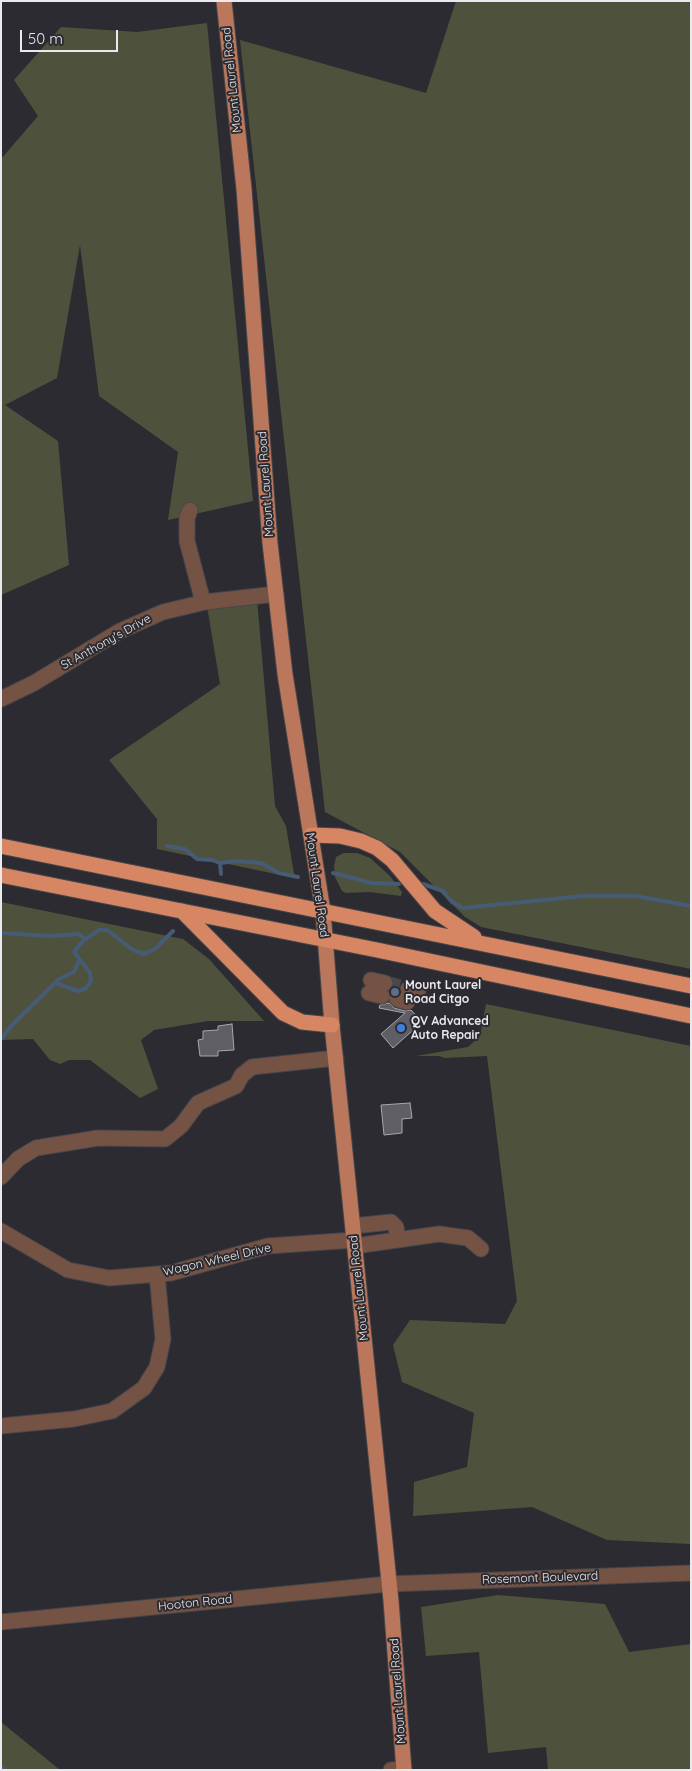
<!DOCTYPE html>
<style>
body{margin:0}
#map{position:relative;width:692px;height:1771px;overflow:hidden;background:#2c2b31;font-family:Quicksand,sans-serif}
canvas{display:block}
.frame{position:absolute;inset:0;border:2px solid #eaeaee;pointer-events:none}
.scale{position:absolute;left:20px;top:30px;width:98px;height:22px;box-sizing:border-box;border:2px solid #eaeaee;border-top:0;padding-left:6px;font-size:15px;line-height:18px;white-space:nowrap;color:#eaeaee;-webkit-text-stroke:4px #2c2b31;paint-order:stroke}
</style>
<div id="map">
<canvas width="692" height="1771"></canvas>
<div class="frame"></div>
<div class="scale">50 m</div>
</div>
<script>
const context = document.querySelector('canvas').getContext('2d');
context.lineJoin = 'round';
function fill(path, color) { context.fillStyle = color; context.fill(path, 'evenodd'); }
const toPath = rows => new Path2D(rows.map(r => 'M' + r).join(''));
function stroke(path, color, width, dash) { context.strokeStyle = color; context.lineWidth = width; context.lineCap = dash ? 'butt' : 'round'; context.setLineDash(dash || []); context.stroke(path); }
function label(font, color, halo, rows, align = 'center') {
  context.font = font + ' Quicksand,sans-serif'; context.lineWidth = 4; context.setLineDash([]); context.textBaseline = 'middle'; context.strokeStyle = halo; context.fillStyle = color; for (const [text, x, y, turn = 0] of rows) {
    context.save(); context.translate(x, y); context.rotate((+turn || 0) * Math.PI / 180); context.textAlign = isNaN(turn) ? turn : align; if (halo) context.strokeText(text, 0, 0); context.fillText(text, 0, 0); context.restore();
  }
}
fill(toPath([
 [456,1,691,1,691,969,481,927,465,917,400,852,325,812,240,40,426,93],
 [207,23,253,501,168,520,178,452,99,396,80,245,57,378,5,405,58,441,69,565,1,595,1,159,38,116,14,80,61,27,137,32],
 [256,588,275,806,286,826,294,874,285,876,157,849,157,819,109,760,220,684,205,594],
 [344,853,357,853,370,858,390,876,402,892,401,896,370,892,346,893,342,891,335,877,334,866,336,857],
 [1,902,183,939,209,959,264,1021,208,1021,154,1030,141,1040,158,1089,140,1098,90,1060,69,1060,60,1064,50,1060,33,1039,1,1040],
 [486,1004,691,1046,691,1544,607,1540,532,1507,413,1516,414,1482,467,1467,474,1413,402,1382,393,1345,410,1320,505,1324,517,1301,487,1056,445,1058,439,1056,416,1056,468,1047,480,1036],
 [498,1595,605,1604,629,1652,691,1644,691,1770,548,1770,546,1747,488,1753,479,1652,426,1656,421,1607],
 [1,1722,60,1770,1,1770]
]), '#4e523d');
stroke(toPath([
 [167,846,185,849,197,859,212,860,220,863,237,861,261,863,279,873,298,877],
 [220,863,221,874],
 [333,873,372,883,399,884],
 [423,884,443,891,452,902,463,908,583,896,635,896,691,906],
 [1,933,51,936,79,934,85,939],
 [55,983,78,991,85,989,91,981,90,973,74,952,83,941,99,930,107,930,133,950,144,954,155,949,173,931],
 [1,1039,12,1025,59,979,74,972,79,961],
 [1,1767,4,1770]
]), '#465b76', 4);
const building = toPath([
 [389,1003,394,1008,405,1011,411,1010,422,1022,393,1048,381,1034,405,1013,379,1008,380,1005,389,1003],
 [232,1024,234,1050,218,1051,218,1056,200,1056,198,1040,203,1039,203,1031,218,1030,218,1026,232,1024],
 [410,1103,412,1118,402,1119,402,1133,384,1135,381,1105,410,1103]
]);
fill(building, '#5f5e64');
stroke(building, '#a8a7ae', 1);
stroke(toPath([
 [385,983,408,989]
]), '#48484d', 15, [15, 8]);
const minor = toPath([
 [190,510,187,518,187,541,203,602],
 [1,699,34,683,120,631,163,612,205,602,276,594],
 [371,980,385,983],
 [408,989,418,991],
 [369,993,382,996],
 [397,999,407,1002],
 [1,1177,18,1159,36,1148,98,1138,165,1139,181,1126,198,1103,236,1086,242,1075,252,1067,336,1058],
 [353,1226,391,1222,396,1227,398,1240],
 [1,1231,68,1270,109,1278,171,1273,268,1246,354,1240],
 [355,1246,439,1234,468,1238,481,1249],
 [1,1426,74,1419,112,1411,144,1388,157,1367,163,1339,157,1274],
 [1,1622,388,1584,691,1573],
 [391,1770,404,1769]
]);
const major = toPath([
 [224,1,244,189,270,543,285,674,323,911,332,1025,391,1601,404,1770]
]);
const highway = toPath([
 [311,835,340,836,361,841,377,848,392,860,435,911,474,937],
 [1,846,691,986],
 [1,875,377,950,691,1016],
 [182,911,283,1013,302,1022,332,1025]
]);
stroke(minor, '#47464b', 17);
stroke(major, '#47464b', 17);
stroke(highway, '#47464b', 17);
stroke(minor, '#745345', 15);
stroke(major, '#bb775b', 15);
stroke(highway, '#d78663', 15);
for (const [x, y, r, color] of [
 [395,992,5,"#5c6f8a"],
 [401,1028,5,"#3f7fe0"]
]) { const dot = new Path2D(); dot.arc(x, y, r, 0, 2 * Math.PI); context.fillStyle = color; context.fill(dot); stroke(dot, '#2c2b31', 2); }
label('12px', '#eaeaee', '#2c2b31', [
 ["Mount Laurel Road",232,80,-96],
 ["Mount Laurel Road",266,484,-94],
 ["St Anthony's Drive",106,642,-29],
 ["Mount Laurel Road",317,885,82],
 ["Wagon Wheel Drive",217,1260,-13],
 ["Mount Laurel Road",359,1288,-96],
 ["Rosemont Boulevard",540,1578,-2],
 ["Hooton Road",195,1603,-6],
 ["Mount Laurel Road",398,1691,-94]
]);
label('bold 12px', '#eaeaee', '#2c2b31', [
 ["Mount Laurel",405,985],
 ["Road Citgo",405,999],
 ["QV Advanced",411,1021],
 ["Auto Repair",411,1035]
], 'left');
</script>
